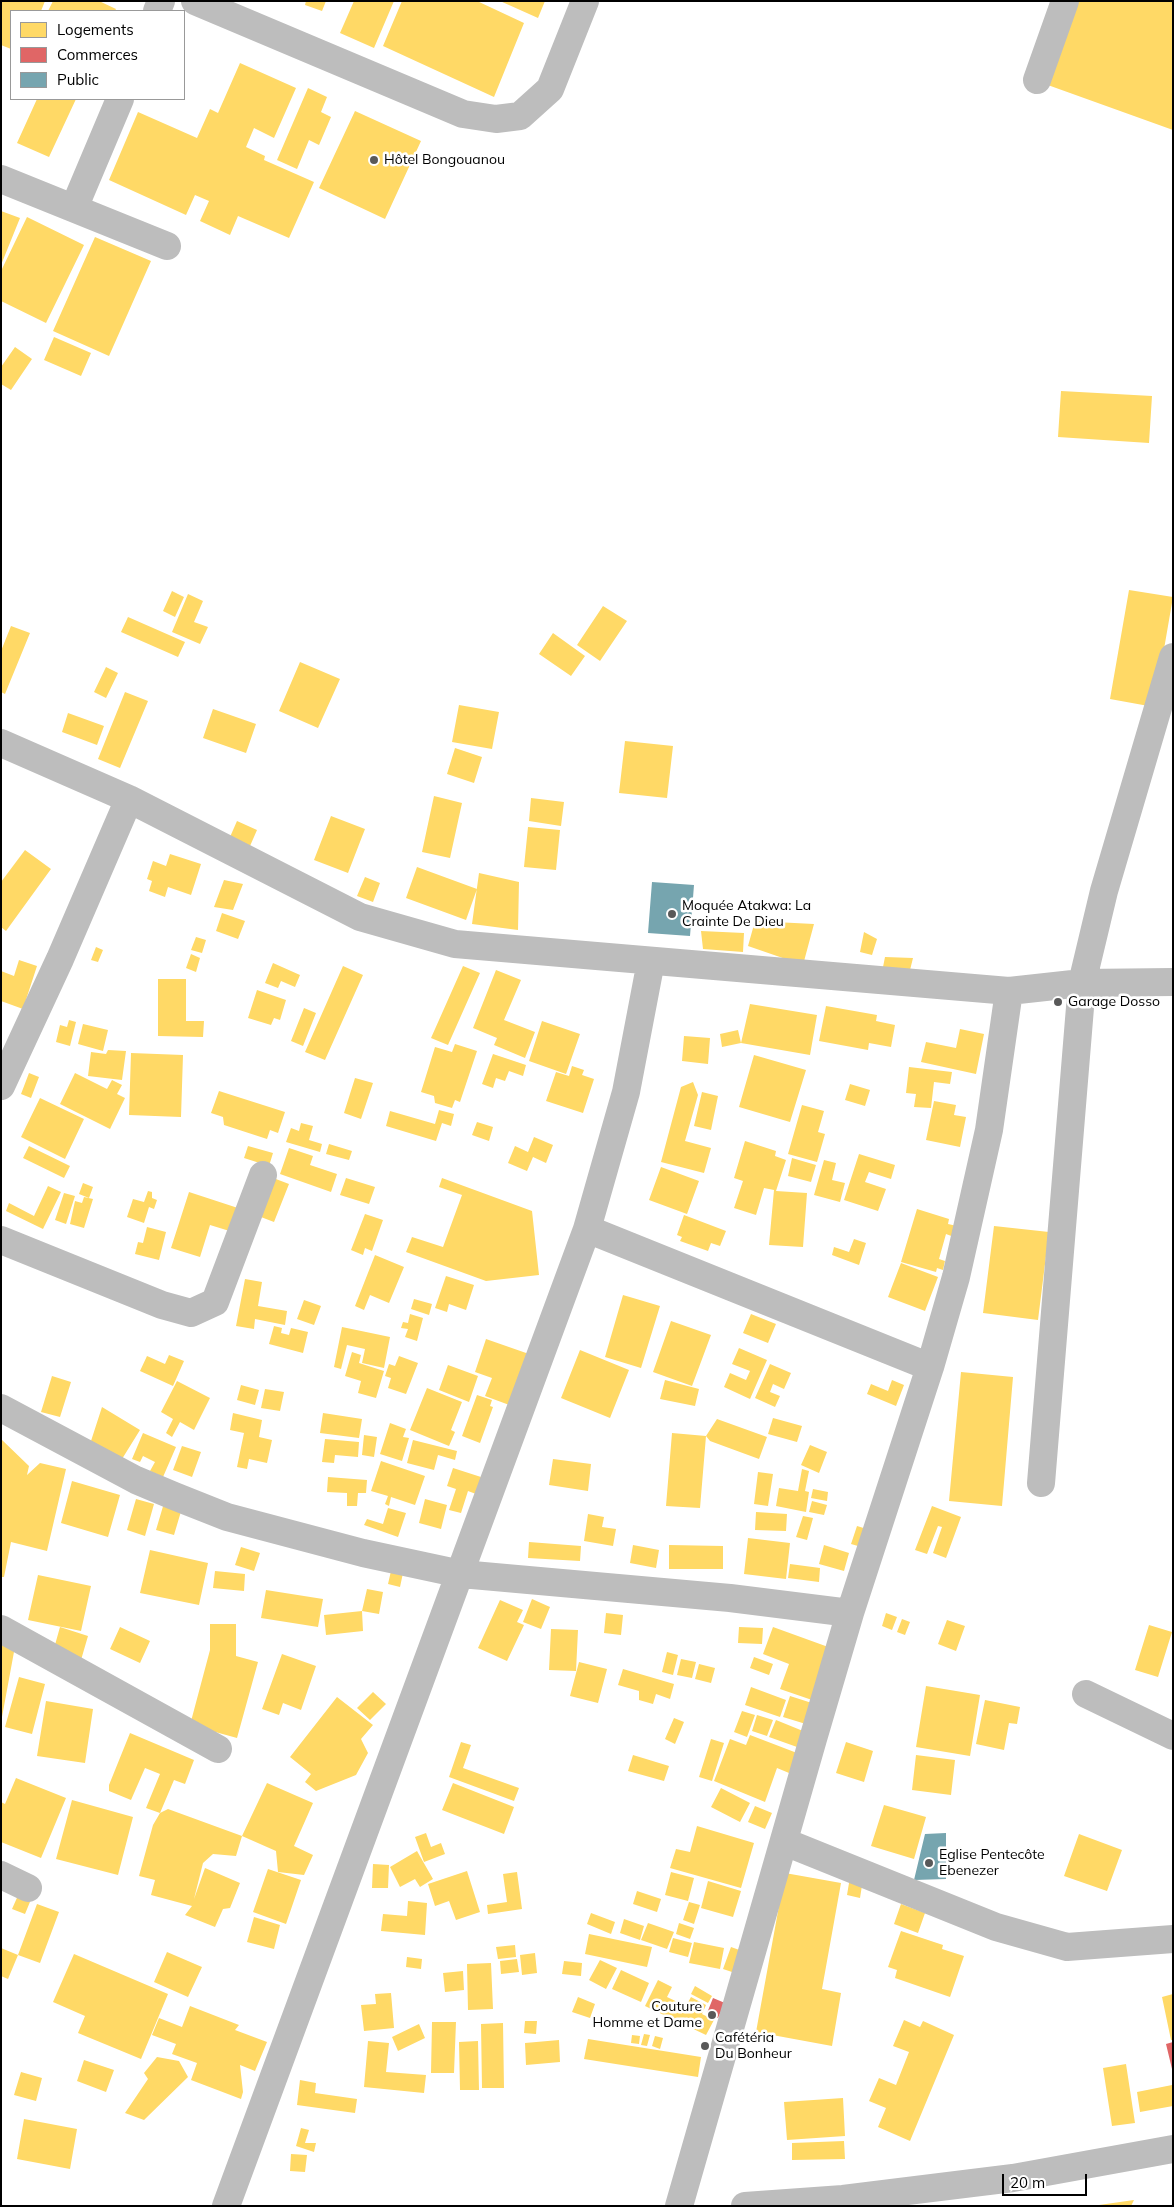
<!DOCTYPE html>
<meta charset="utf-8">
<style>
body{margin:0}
#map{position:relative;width:1174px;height:2207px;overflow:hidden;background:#fff;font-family:Mulish,sans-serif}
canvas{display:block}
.frame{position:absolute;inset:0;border:2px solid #000;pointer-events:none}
.legend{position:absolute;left:10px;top:10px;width:175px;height:90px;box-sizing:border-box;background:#fff;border:1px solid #999;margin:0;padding:6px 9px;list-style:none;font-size:15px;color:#000}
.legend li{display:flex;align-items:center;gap:10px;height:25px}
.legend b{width:25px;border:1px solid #999}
.scale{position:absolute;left:1002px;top:2174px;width:85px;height:22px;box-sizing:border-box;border:2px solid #000;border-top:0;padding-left:6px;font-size:15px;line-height:18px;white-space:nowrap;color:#000;-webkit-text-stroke:4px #fff;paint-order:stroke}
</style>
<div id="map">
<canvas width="1174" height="2207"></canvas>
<div class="frame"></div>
<ul class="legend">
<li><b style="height:14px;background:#ffd966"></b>Logements</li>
<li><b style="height:14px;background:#e06666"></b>Commerces</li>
<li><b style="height:14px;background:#76a5af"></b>Public</li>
</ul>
<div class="scale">20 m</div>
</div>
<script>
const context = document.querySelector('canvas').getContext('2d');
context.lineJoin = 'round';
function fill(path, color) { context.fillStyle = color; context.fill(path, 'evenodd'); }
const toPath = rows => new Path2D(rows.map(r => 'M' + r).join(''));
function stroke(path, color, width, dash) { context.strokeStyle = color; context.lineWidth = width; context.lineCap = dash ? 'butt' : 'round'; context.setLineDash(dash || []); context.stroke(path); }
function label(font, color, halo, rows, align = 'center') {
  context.font = font + ' Mulish,sans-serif'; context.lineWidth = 5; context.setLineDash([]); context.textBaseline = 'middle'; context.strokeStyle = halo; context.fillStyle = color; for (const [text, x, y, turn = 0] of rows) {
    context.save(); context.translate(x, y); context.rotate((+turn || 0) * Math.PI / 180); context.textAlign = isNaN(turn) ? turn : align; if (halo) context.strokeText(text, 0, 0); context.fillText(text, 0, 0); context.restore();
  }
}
fill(toPath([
 [1,1,45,1,41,11,11,11,11,49,1,45],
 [53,1,99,1,116,9,115,11,48,11],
 [306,1,326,1,322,11,305,5],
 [354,1,394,1,374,48,340,33],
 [402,1,477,1,524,23,494,97,383,46],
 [500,1,545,1,538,18],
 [1075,1,1173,1,1173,130,1045,84],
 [240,63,296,88,274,138,254,128,246,147,265,156,264,160,314,182,289,238,238,216,230,235,200,221,209,201,195,195,186,215,109,180,138,112,197,138,210,109,218,113],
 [308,88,327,97,321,112,331,117,319,145,309,140,297,169,277,160],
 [37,99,76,99,49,157,17,143],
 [355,111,421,141,385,219,319,188],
 [1,211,20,218,1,265],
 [27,217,84,245,46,323,1,301,1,271],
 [95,237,151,261,109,356,53,331],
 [54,337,91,353,81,376,44,360],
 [15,347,32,359,11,390,1,384,1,367],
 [1061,391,1152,396,1149,443,1058,437],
 [1129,590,1173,597,1154,707,1110,699],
 [172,591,184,597,175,617,163,611],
 [188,594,203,601,194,622,208,627,200,644,172,632],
 [603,606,627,621,600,661,577,645],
 [128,617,185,642,178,657,121,632],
 [11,626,30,633,5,694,1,692,1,651],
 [553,633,585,656,571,676,539,654],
 [300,662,340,679,318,728,279,711],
 [106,667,118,673,106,698,94,692],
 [125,692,148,701,120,768,98,759],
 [459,705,499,712,492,749,452,742],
 [213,709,256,724,246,753,203,738],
 [68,713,104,726,97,745,62,732],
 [625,741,673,746,667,798,619,793],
 [455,748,482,757,474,783,447,774],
 [434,796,462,803,450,858,422,852],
 [531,798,564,802,561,826,529,821],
 [331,816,365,829,348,873,314,860],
 [237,821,257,830,250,846,230,837],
 [528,827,560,830,556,870,524,867],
 [25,850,51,869,6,931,1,927,1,882],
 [170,854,201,864,191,895,168,887,165,897,149,891,152,881,147,879,153,861,166,866],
 [417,867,477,889,466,920,406,898],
 [479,873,519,882,518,930,472,924],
 [365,877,380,883,373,902,357,896],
 [224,880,243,884,233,910,214,907],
 [222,913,245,921,238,939,216,931],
 [755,921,814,924,803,965,748,946],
 [701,931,744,933,743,952,703,949],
 [864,932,877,939,872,955,860,952],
 [196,937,206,940,202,953,191,950],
 [96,947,103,950,98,962,91,960],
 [191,954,200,958,196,972,186,968],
 [885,957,913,958,910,970,883,967],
 [19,960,37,966,23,1009,1,1001,1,971,14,976],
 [273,963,300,975,295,987,281,981,278,988,265,983],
 [343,966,363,975,325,1060,305,1052],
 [463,966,480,973,448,1045,431,1038],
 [496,970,521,980,504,1020,535,1032,525,1058,494,1045,497,1038,473,1028],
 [158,979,186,979,186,1021,204,1021,203,1037,158,1036],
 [257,990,286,1000,280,1020,274,1018,271,1025,248,1018],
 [750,1004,817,1015,810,1055,741,1043],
 [826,1006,877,1015,876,1021,895,1025,891,1047,869,1043,868,1050,819,1041],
 [304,1008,316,1013,303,1046,291,1041],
 [69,1020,76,1022,70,1046,56,1042,60,1025,67,1027],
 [542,1021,580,1034,566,1074,529,1061],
 [83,1024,108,1030,103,1051,78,1044],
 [960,1029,984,1034,976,1074,921,1062,926,1042,956,1048],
 [738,1030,741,1043,722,1047,720,1034],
 [684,1036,710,1038,708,1064,682,1061],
 [455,1044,477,1051,460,1102,455,1100,452,1108,435,1103,434,1096,421,1092,435,1047,452,1052],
 [108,1050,126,1051,122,1080,88,1076,91,1052,106,1054],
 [131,1053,183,1055,181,1117,129,1115],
 [493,1054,526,1065,523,1076,509,1071,505,1081,496,1078,493,1088,482,1084],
 [754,1055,806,1070,790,1122,739,1107],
 [572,1066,584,1070,582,1075,594,1079,583,1113,546,1101,556,1072,569,1076],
 [909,1067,952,1072,950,1084,934,1082,931,1108,914,1107,916,1094,906,1093],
 [29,1073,39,1077,31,1098,21,1094],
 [75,1073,107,1089,112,1080,122,1085,117,1094,125,1098,110,1129,60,1104],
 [355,1078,373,1083,361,1119,344,1113],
 [693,1082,698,1095,685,1141,711,1148,704,1173,661,1162,681,1087],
 [850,1084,870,1090,865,1106,845,1100],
 [219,1091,285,1112,278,1133,270,1130,267,1139,224,1125,223,1117,211,1113],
 [702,1092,718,1096,711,1130,694,1126],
 [40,1098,84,1119,65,1159,21,1137],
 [934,1101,956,1105,954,1115,966,1117,960,1147,926,1140],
 [802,1105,824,1111,818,1132,825,1134,817,1162,788,1154],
 [439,1110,454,1114,451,1126,442,1123,436,1141,386,1126,390,1111,435,1124],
 [477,1122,493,1127,489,1141,472,1135],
 [301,1123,313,1126,309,1140,322,1144,320,1152,286,1142,291,1128,299,1131],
 [534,1137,553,1145,546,1163,533,1157,527,1171,508,1163,515,1146,528,1152],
 [745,1141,776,1151,775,1156,786,1160,776,1191,807,1193,803,1247,769,1245,774,1190,764,1188,756,1215,734,1208,743,1181,734,1178],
 [329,1144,352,1151,349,1160,326,1154],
 [29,1146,70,1166,64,1178,23,1158],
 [248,1146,273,1153,269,1166,244,1158],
 [289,1148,313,1156,310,1165,337,1174,331,1192,280,1174],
 [859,1154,895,1165,891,1179,869,1172,865,1182,886,1189,878,1211,844,1200],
 [792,1158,816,1165,811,1182,788,1176],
 [824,1160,836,1163,832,1180,845,1183,840,1202,814,1195],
 [661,1167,699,1181,687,1214,649,1200],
 [268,1176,289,1184,274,1222,253,1214],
 [346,1178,375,1187,369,1204,340,1195],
 [442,1178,532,1211,539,1275,486,1281,406,1252,412,1237,443,1247,462,1195,439,1187],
 [83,1183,93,1187,89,1198,79,1194],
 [48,1186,61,1192,43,1229,6,1211,9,1203,34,1216],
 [148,1191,152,1192,152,1198,157,1200,154,1209,149,1207,144,1223,127,1217,133,1199,144,1202],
 [189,1192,244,1210,236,1233,210,1225,200,1257,171,1248],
 [64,1193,75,1196,66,1224,55,1220],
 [84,1197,93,1199,84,1228,70,1224,75,1201,82,1203],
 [917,1209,949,1219,948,1224,957,1226,954,1237,946,1234,939,1259,945,1261,943,1270,937,1268,936,1272,901,1262],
 [365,1214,383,1220,372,1251,365,1248,363,1255,351,1250],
 [684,1215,726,1231,720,1246,711,1243,708,1251,680,1241,682,1237,677,1235],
 [994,1226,1049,1232,1038,1320,983,1313],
 [147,1227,166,1232,159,1260,135,1254,138,1242,143,1243],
 [854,1239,866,1243,859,1265,832,1255,834,1247,849,1252],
 [375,1255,404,1267,389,1303,370,1295,364,1310,355,1306],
 [901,1263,938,1277,925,1311,888,1297],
 [446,1276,474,1285,466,1310,449,1304,447,1312,435,1308],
 [245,1279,262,1282,258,1306,287,1311,285,1325,255,1319,254,1329,236,1326],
 [623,1295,660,1306,641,1368,605,1357],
 [414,1299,432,1304,429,1315,411,1309],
 [304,1300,321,1306,314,1325,297,1319],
 [410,1314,423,1318,417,1341,405,1337,408,1329,401,1328,403,1322,408,1323],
 [751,1314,776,1324,768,1343,743,1333],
 [671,1321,711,1335,692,1386,653,1372],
 [274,1326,282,1328,281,1333,289,1335,291,1328,308,1332,303,1353,269,1344],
 [342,1327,390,1337,384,1368,362,1363,365,1349,347,1345,341,1369,334,1367],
 [486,1339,529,1354,512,1406,485,1396,492,1378,475,1372],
 [739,1348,767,1360,750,1399,724,1387,730,1373,746,1380,750,1371,732,1364],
 [580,1350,629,1370,610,1418,561,1398],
 [352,1352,361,1355,359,1363,384,1371,376,1398,358,1393,361,1381,345,1376],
 [169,1355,184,1361,173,1386,140,1371,147,1356,165,1364],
 [399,1356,418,1363,406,1394,388,1388,391,1378,385,1376,389,1364,395,1366],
 [770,1364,791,1373,784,1389,773,1384,770,1392,780,1396,775,1407,755,1398],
 [448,1365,478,1376,469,1402,439,1390],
 [961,1372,1013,1377,1002,1506,949,1501],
 [52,1376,71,1382,60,1417,41,1412],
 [665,1380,699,1389,695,1406,660,1399],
 [892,1380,904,1385,896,1406,867,1394,871,1384,888,1391],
 [177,1381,210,1398,194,1430,180,1422,172,1437,166,1433,173,1419,161,1412],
 [241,1385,259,1390,255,1405,237,1400],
 [427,1388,462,1402,451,1430,455,1432,449,1446,410,1430],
 [265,1389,284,1392,280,1411,261,1408],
 [477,1395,492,1400,490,1406,493,1407,480,1443,462,1436],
 [102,1407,140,1430,122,1459,91,1441],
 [233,1413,262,1420,259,1437,272,1440,267,1463,249,1459,247,1469,237,1467,244,1433,230,1430],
 [323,1413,362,1419,359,1438,320,1433],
 [773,1418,802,1426,797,1442,768,1434],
 [717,1419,767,1437,759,1459,710,1441,706,1436],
 [390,1423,406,1429,403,1437,409,1438,402,1461,380,1454],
 [143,1433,176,1447,163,1477,150,1471,155,1462,143,1456,140,1462,132,1459],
 [672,1433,706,1436,700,1508,666,1506],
 [364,1435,377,1437,374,1457,362,1455],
 [1,1439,29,1466,27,1475,40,1463,66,1469,47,1551,11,1542,4,1577,1,1577],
 [325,1439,359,1442,358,1457,335,1455,334,1463,322,1462],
 [413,1440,457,1451,455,1460,438,1455,434,1470,407,1463],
 [810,1445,827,1452,819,1473,801,1465],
 [182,1446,201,1452,192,1477,173,1470],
 [553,1459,591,1464,588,1491,549,1485],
 [381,1461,425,1476,415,1505,391,1497,389,1506,385,1504,388,1496,371,1491],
 [453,1468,481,1477,476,1494,468,1491,461,1513,449,1510,456,1489,447,1486],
 [802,1469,809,1471,805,1491,809,1492,806,1512,776,1506,779,1488,798,1491],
 [758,1472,773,1474,768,1506,754,1504],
 [328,1477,367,1480,366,1493,358,1493,357,1506,347,1506,347,1493,327,1492],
 [72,1481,120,1495,108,1537,61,1523],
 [813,1489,828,1492,827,1501,811,1498],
 [136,1499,154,1504,145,1536,127,1530],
 [425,1499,447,1505,441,1529,419,1523],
 [812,1501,827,1505,824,1515,809,1512],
 [164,1503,182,1508,174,1535,156,1530],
 [932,1506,961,1517,946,1558,933,1553,942,1527,938,1526,927,1554,915,1550],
 [388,1508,406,1513,398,1537,364,1525,367,1519,383,1524],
 [756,1512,787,1514,786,1531,755,1530],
 [588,1514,604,1517,602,1527,616,1529,613,1546,584,1541],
 [803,1516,813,1518,807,1540,796,1537],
 [857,1526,870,1530,865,1548,851,1544],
 [748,1538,790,1543,786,1579,744,1574],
 [529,1542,581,1546,580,1561,528,1558],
 [633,1545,659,1550,656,1568,630,1563],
 [669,1545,723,1546,723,1569,669,1569],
 [824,1545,849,1553,844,1571,819,1564],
 [241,1547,260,1553,254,1571,235,1565],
 [150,1550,208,1563,199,1605,140,1593],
 [790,1564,820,1568,819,1582,788,1578],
 [215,1571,245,1574,244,1591,213,1588],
 [391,1571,403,1573,400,1587,388,1584],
 [38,1575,91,1586,81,1631,28,1620],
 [367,1589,383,1592,379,1614,362,1611],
 [266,1590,323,1599,318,1627,261,1618],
 [532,1599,550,1607,541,1629,523,1622],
 [500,1600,523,1610,517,1622,524,1625,507,1661,478,1648],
 [362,1611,363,1631,326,1635,324,1615],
 [606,1613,623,1615,621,1635,604,1633],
 [886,1613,897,1617,892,1630,882,1626],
 [902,1619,910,1622,905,1635,897,1632],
 [947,1620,965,1626,956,1651,938,1644],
 [210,1624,236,1624,236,1656,258,1662,237,1738,190,1725,210,1650],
 [1149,1625,1172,1632,1158,1677,1135,1670],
 [60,1627,88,1636,81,1660,53,1652],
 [120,1627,150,1641,140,1663,110,1649],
 [739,1627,763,1628,762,1644,738,1643],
 [773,1627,831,1648,812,1700,780,1689,789,1664,763,1654],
 [551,1629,578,1630,576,1671,549,1670],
 [1,1639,16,1641,2,1717,1,1717],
 [667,1652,678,1655,673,1675,662,1672],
 [282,1654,316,1666,301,1710,283,1703,279,1715,262,1709],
 [754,1657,773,1664,769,1675,750,1668],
 [681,1659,696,1662,692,1678,677,1675],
 [579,1662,607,1669,598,1703,570,1696],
 [699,1664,715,1668,711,1683,695,1679],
 [623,1669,674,1684,670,1699,656,1694,653,1704,639,1700,639,1691,618,1685],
 [19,1677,45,1684,32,1734,5,1727],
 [926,1686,980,1695,970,1756,916,1747],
 [751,1687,786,1700,780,1717,745,1705],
 [373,1692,386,1704,370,1720,357,1708],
 [790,1696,815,1704,809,1725,783,1717],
 [337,1697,373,1725,361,1739,368,1753,356,1775,316,1791,305,1782,311,1774,290,1757],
 [985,1700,1020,1707,1017,1724,1009,1723,1004,1750,976,1744],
 [46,1701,93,1709,85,1763,37,1756],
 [742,1711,755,1715,747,1737,734,1732],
 [757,1715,773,1720,767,1736,752,1731],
 [674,1718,684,1722,675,1744,665,1739],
 [776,1720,803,1731,797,1747,769,1737],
 [130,1733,194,1760,185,1784,174,1780,160,1813,146,1808,160,1774,145,1768,131,1800,109,1791,109,1785],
 [750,1735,797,1753,789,1773,777,1768,765,1802,714,1781,730,1739,746,1745],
 [711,1739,724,1743,712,1781,699,1777],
 [461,1742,471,1745,463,1768,519,1788,514,1801,449,1777],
 [846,1742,873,1751,864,1782,836,1773],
 [633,1755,669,1766,664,1781,628,1771],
 [916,1755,955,1760,951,1795,912,1790],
 [16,1778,66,1798,41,1858,1,1842,1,1802,5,1804],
 [267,1783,313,1803,294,1846,313,1855,304,1875,278,1872,276,1851,242,1836],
 [453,1783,514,1807,504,1834,442,1810],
 [721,1788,750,1803,740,1822,711,1807],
 [72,1800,133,1817,118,1875,56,1859],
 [884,1805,926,1817,914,1859,871,1846],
 [755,1806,772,1813,765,1829,748,1822],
 [168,1809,242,1836,236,1856,213,1854,203,1863,194,1899,205,1868,240,1883,230,1908,223,1909,215,1927,185,1915,192,1906,151,1895,155,1880,139,1876,153,1825,160,1813],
 [697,1826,754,1843,741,1888,670,1868,676,1849,690,1852],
 [426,1833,431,1847,441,1843,445,1854,424,1862,415,1837],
 [1079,1834,1122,1850,1107,1891,1064,1876],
 [417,1851,433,1879,420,1887,415,1879,400,1887,390,1867],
 [373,1864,389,1865,388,1888,372,1888],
 [268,1869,301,1880,286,1924,253,1912],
 [467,1871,480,1912,456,1920,449,1901,435,1906,428,1884],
 [517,1872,522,1909,488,1914,487,1905,507,1902,503,1874],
 [671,1872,694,1878,688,1901,665,1895],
 [785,1873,841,1883,822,1989,841,1993,832,2046,756,2032],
 [850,1877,863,1879,860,1898,847,1895],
 [708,1881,741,1891,733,1917,701,1908],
 [20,1891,32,1897,25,1914,12,1909],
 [637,1891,661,1899,657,1912,633,1904],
 [408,1901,427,1903,425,1935,381,1931,383,1914,407,1916],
 [689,1902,700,1905,694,1924,683,1920],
 [37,1904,59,1912,40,1963,18,1955],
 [901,1904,925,1913,918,1933,894,1924],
 [591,1913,615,1922,611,1934,587,1924],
 [254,1917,280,1925,274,1949,247,1942],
 [624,1919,644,1926,640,1940,620,1933],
 [648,1923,674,1932,667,1949,641,1940],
 [679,1923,694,1928,690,1939,676,1934],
 [901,1931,943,1945,942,1949,964,1956,950,1997,895,1978,897,1970,888,1967],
 [589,1934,652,1947,647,1967,585,1954],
 [673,1938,692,1943,688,1957,669,1952],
 [694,1942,724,1948,720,1969,689,1963],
 [515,1945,516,1957,498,1959,496,1947],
 [731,1947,745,1952,738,1974,723,1969],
 [1,1948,18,1955,8,1979,1,1976],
 [167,1952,202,1967,188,1997,154,1982],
 [535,1953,537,1973,522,1975,520,1955],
 [74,1954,168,1994,141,2059,78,2033,85,2016,53,2002],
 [407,1957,422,1959,421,1969,406,1967],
 [517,1959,519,1972,501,1974,500,1961],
 [600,1960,617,1968,606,1989,589,1980],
 [564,1961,582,1963,581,1976,562,1974],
 [491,1963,493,2009,468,2010,467,1964],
 [621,1970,649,1983,641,2002,612,1989],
 [463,1971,464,1990,445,1992,443,1973],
 [658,1980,672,1987,667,1997,686,2006,691,1997,706,2005,702,2014,714,2020,706,2035,645,2006],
 [695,1986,712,1996,708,2003,691,1994],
 [391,1993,394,2028,364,2031,361,2005,376,2004,375,1994],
 [1173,1994,1173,2040,1171,2040,1162,1997],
 [578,1997,595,2004,590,2018,572,2012],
 [190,2006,239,2025,235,2030,267,2042,255,2071,240,2065,243,2092,241,2099,191,2080,197,2063,172,2054,176,2044,152,2035,159,2018,182,2027],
 [904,2020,920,2027,923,2021,954,2035,910,2141,878,2127,886,2108,869,2101,879,2078,896,2085,909,2052,893,2046],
 [525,2021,537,2021,536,2034,524,2033],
 [432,2022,456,2022,454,2073,431,2073],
 [503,2023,504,2088,482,2088,481,2024],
 [419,2024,425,2038,398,2051,392,2037],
 [644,2034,650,2035,647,2046,641,2045],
 [632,2035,640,2036,639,2044,631,2043],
 [655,2036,663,2038,660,2049,652,2046],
 [588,2039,701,2057,698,2077,584,2059],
 [559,2040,560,2062,526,2065,525,2043],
 [368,2041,389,2043,386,2072,426,2075,424,2093,364,2087],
 [478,2041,479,2090,460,2090,459,2042],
 [157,2057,179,2061,188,2077,144,2120,125,2113,148,2079,144,2073],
 [84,2060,114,2070,106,2092,77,2081],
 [1126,2064,1135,2123,1112,2126,1103,2068],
 [21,2072,42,2078,36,2101,14,2095],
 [300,2080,316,2083,315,2093,357,2099,355,2113,297,2105],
 [1172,2085,1173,2106,1140,2112,1137,2092],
 [843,2098,845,2136,787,2140,784,2102],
 [24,2119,77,2129,70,2169,17,2159],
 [301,2128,309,2130,305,2143,316,2143,314,2152,296,2146],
 [844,2141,845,2159,792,2160,792,2143],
 [291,2154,307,2155,305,2172,290,2171],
 [1134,2200,1131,2206,1099,2206,1099,2205]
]), '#ffd966');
fill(toPath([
 [713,1998,725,2003,718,2018,707,2013],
 [1173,2042,1173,2069,1172,2069,1166,2044]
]), '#e06666');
fill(toPath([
 [652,882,694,885,690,936,648,933],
 [946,1833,946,1879,914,1880,925,1834]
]), '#76a5af');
stroke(toPath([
 [195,1,463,114,496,119,520,116,550,89,585,1],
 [157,11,161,1],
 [1037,80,1065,1],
 [1,179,167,246],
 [74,208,120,99],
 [1,743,129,799,360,917,455,944,1009,991,1082,983,1173,982],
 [1,1086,60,959,129,799],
 [587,1229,930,1367],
 [1,1240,162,1305,191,1313,215,1302,263,1175],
 [1,1408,136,1480,174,1496,227,1517,363,1553,461,1574,730,1598,850,1613],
 [1041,1483,1082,983,1104,891,1173,657],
 [1,1629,218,1749],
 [1086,1694,1173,1736],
 [785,1842,996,1927,1067,1947,1173,1939],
 [1,1875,28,1888],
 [226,2206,587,1229,626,1092,651,961],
 [679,2206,813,1739,850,1613,930,1367,956,1277,989,1130,1009,991],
 [745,2206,843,2199,1013,2178,1173,2149]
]), '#bdbdbd', 28);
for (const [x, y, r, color] of [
 [374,160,5,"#595959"],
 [672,914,5,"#595959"],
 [1058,1002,5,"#595959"],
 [929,1863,5,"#595959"],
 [712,2015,5,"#595959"],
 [705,2046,5,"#595959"]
]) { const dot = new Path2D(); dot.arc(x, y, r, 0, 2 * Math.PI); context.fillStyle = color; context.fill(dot); stroke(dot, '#fff', 2); }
label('14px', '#000', '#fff', [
 ["Hôtel Bongouanou",384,160],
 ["Moquée Atakwa: La",682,906],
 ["Crainte De Dieu",682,922],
 ["Garage Dosso",1068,1002],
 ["Eglise Pentecôte",939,1855],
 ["Ebenezer",939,1871],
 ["Couture",702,2007,"right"],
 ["Homme et Dame",702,2023,"right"],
 ["Cafétéria",715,2038],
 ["Du Bonheur",715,2054]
], 'left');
</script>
